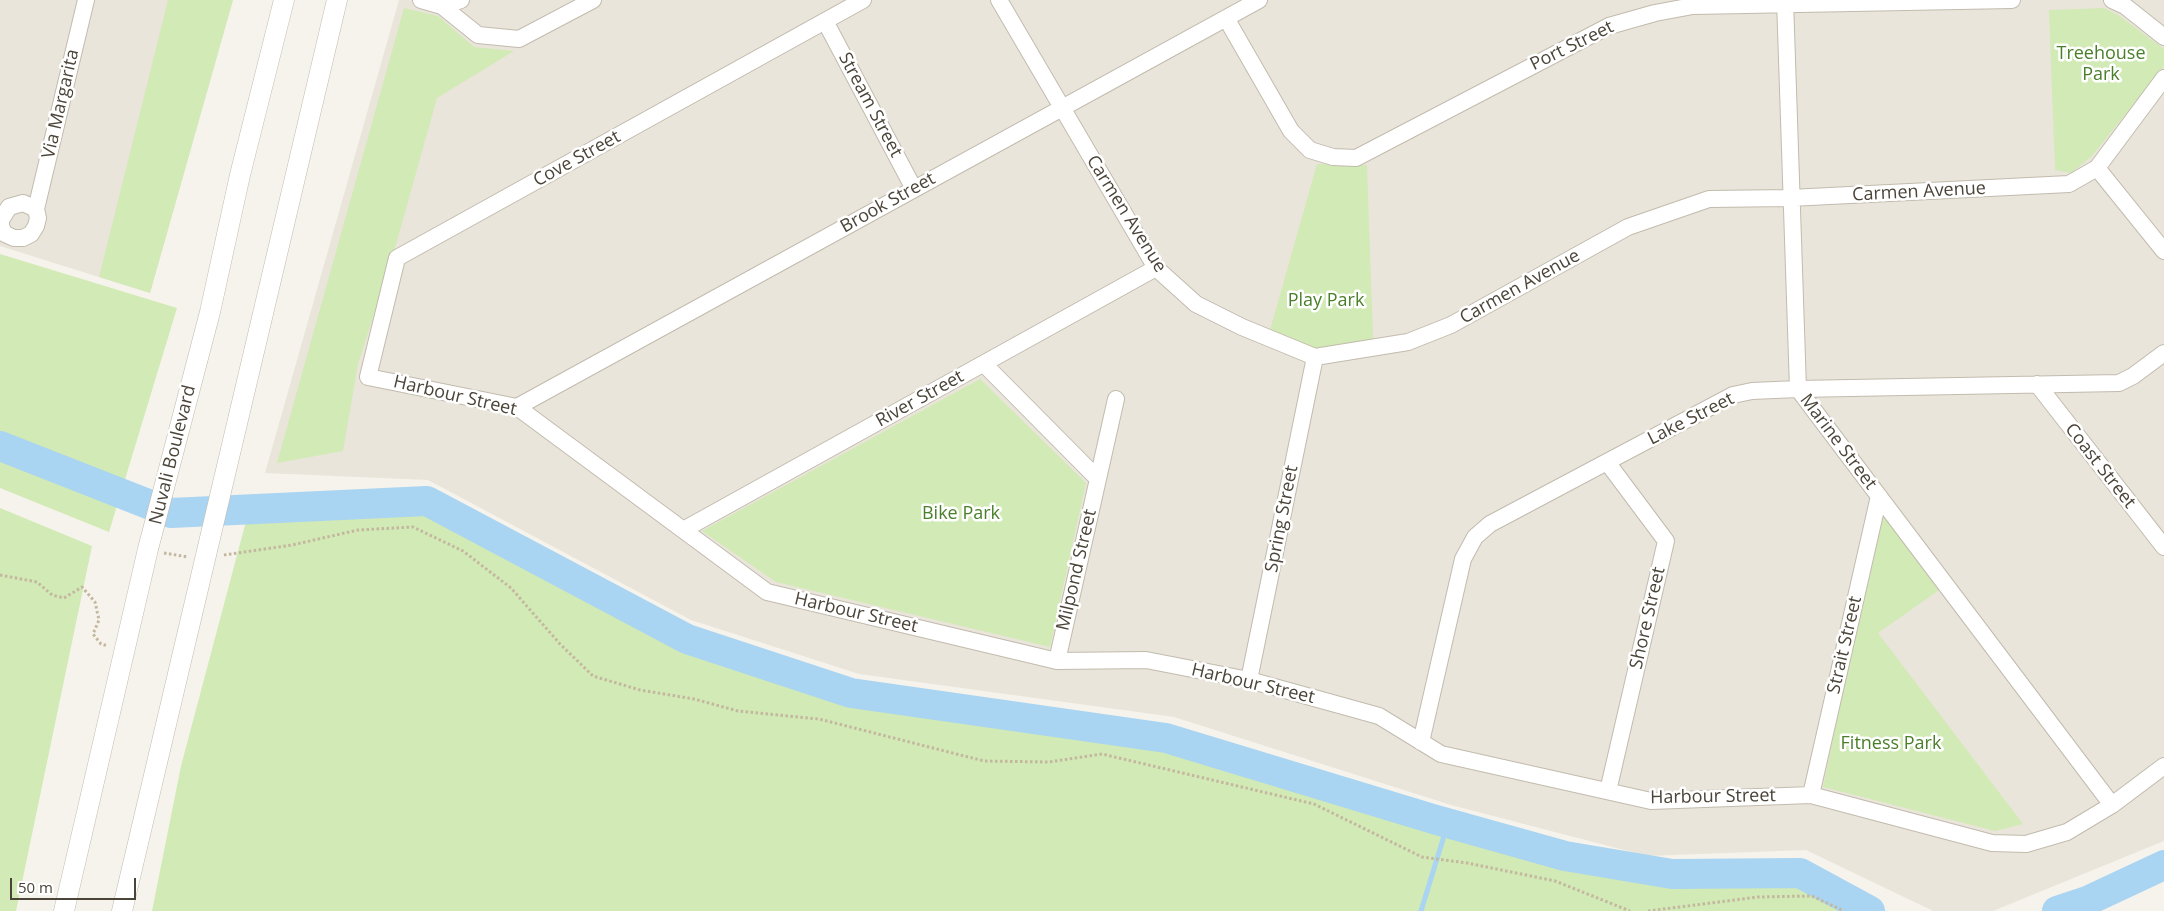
<!DOCTYPE html>
<style>
body{margin:0}
#map{position:relative;width:2164px;height:911px;overflow:hidden;background:#f6f3ec;font-family:"Open Sans",sans-serif}
canvas{display:block}
.scale{position:absolute;left:10px;top:878px;width:126px;height:22px;box-sizing:border-box;border:2px solid #4b4439;border-top:0;padding-left:6px;font-size:15px;line-height:18px;white-space:nowrap;color:#4b4439;-webkit-text-stroke:4px #fff;paint-order:stroke}
</style>
<div id="map">
<canvas width="2164" height="911"></canvas>
<div class="scale">50 m</div>
</div>
<script>
const context = document.querySelector('canvas').getContext('2d');
context.lineJoin = 'round';
function fill(path, color) { context.fillStyle = color; context.fill(path, 'evenodd'); }
const toPath = rows => new Path2D(rows.map(r => 'M' + r).join(''));
function stroke(path, color, width, dash) { context.strokeStyle = color; context.lineWidth = width; context.lineCap = dash ? 'butt' : 'round'; context.setLineDash(dash || []); context.stroke(path); }
function label(font, color, halo, rows, align = 'center') {
  context.font = font + ' "Open Sans",sans-serif'; context.lineWidth = 5; context.setLineDash([]); context.textBaseline = 'middle'; context.strokeStyle = halo; context.fillStyle = color; for (const [text, x, y, turn = 0] of rows) {
    context.save(); context.translate(x, y); context.rotate((+turn || 0) * Math.PI / 180); context.textAlign = isNaN(turn) ? turn : align; if (halo) context.strokeText(text, 0, 0); context.fillText(text, 0, 0); context.restore();
  }
}
fill(toPath([
 [0,0,233,0,150,293,0,246],
 [399,0,2164,0,2164,841,1993,911,1933,911,1806,850,1647,856,1451,805,1174,717,859,674,691,620,428,480,265,473]
]), '#eae5da');
fill(toPath([
 [168,0,233,0,150,293,99,277],
 [404,8,438,16,474,47,514,51,437,98,395,248,358,364,343,451,277,463],
 [2104,8,2118,15,2164,49,2164,66,2092,156,2071,173,2055,170,2049,10],
 [1317,164,1367,165,1373,339,1318,349,1270,330],
 [0,254,177,308,109,532,0,488],
 [980,379,1086,483,1050,647,776,582,702,531],
 [427,501,687,639,851,693,1166,738,1448,823,1565,856,1672,874,1800,873,1870,911,152,911,181,766,249,510],
 [1881,507,1942,588,1878,633,2023,824,1995,831,1823,787],
 [0,508,92,546,16,911,0,911]
]), '#d2eab5');
stroke(toPath([
 [1421,911,1448,823]
]), '#a9d4f2', 5);
stroke(toPath([
 [0,446,171,513,427,501,687,639,851,693,1166,738,1433,819,1565,856,1672,874,1800,873,1870,911],
 [2057,911,2087,901,2164,865]
]), '#a9d4f2', 30);
const minor = toPath([
 [421,0,442,6,478,35,519,39,593,0],
 [863,0,397,258,368,377,517,407,767,592,1057,661,1146,660,1249,680,1379,716,1441,754,1651,801,1811,795,1992,843,2026,844,2067,832,2112,805,2164,766],
 [999,0,1156,268,1196,304,1242,327,1315,357,1408,342,1451,325,1628,227,1709,199,1790,198,2069,184,2097,168,2164,78],
 [1785,0,1798,389,2112,805],
 [2112,0,2125,6,2164,37],
 [442,6,461,0],
 [1226,18,1291,131,1310,150,1333,157,1356,158,1609,26,1655,13,1693,6,2012,0],
 [825,21,914,189],
 [2097,168,2164,251],
 [23,203,36,209,38,218,36,226,31,234,23,238,14,238,5,234,1,227,1,220,9,207,23,203],
 [36,209,86,0],
 [984,364,1098,479],
 [2037,384,2164,547],
 [517,407,1259,0],
 [1607,462,1666,541,1608,791],
 [683,530,1156,268],
 [1057,661,1116,399],
 [1249,680,1315,357],
 [1421,742,1463,559,1475,537,1490,524,1733,395,1752,391,1798,389,2119,383,2133,376,2164,353],
 [1811,795,1879,496]
]);
const tertiary = toPath([
 [64,911,148,549,210,312,240,175,284,0],
 [122,911,337,0]
]);
stroke(minor, '#c2bbae', 18);
stroke(tertiary, '#c2bbae', 21);
stroke(toPath([
 [164,553,188,557],
 [224,555,292,545,358,530,413,527,463,551,511,588,560,644,593,676,640,690,694,699,738,711,819,719,984,761,1049,762,1102,754,1314,804,1422,857,1467,863,1555,881,1630,911],
 [0,575,37,582,52,595,64,598,82,587,95,602,99,620,93,634,101,644,108,646],
 [1648,911,1758,897,1812,896,1844,911]
]), '#c4b79f', 3, [2.5, 2.5]);
stroke(minor, '#fff', 16);
stroke(tertiary, '#fff', 20);
label('18px', '#4b4439', '#fff', [
 ["Port Street",1572,46,-26],
 ["Via Margarita",61,104,-77],
 ["Stream Street",870,105,62],
 ["Cove Street",577,159,-29],
 ["Carmen Avenue",1919,192,-3],
 ["Brook Street",888,203,-29],
 ["Carmen Avenue",1126,214,58],
 ["Carmen Avenue",1520,287,-29],
 ["Harbour Street",455,396,13],
 ["River Street",920,399,-29],
 ["Lake Street",1691,419,-27],
 ["Marine Street",1838,442,53],
 ["Nuvali Boulevard",173,455,-76],
 ["Coast Street",2100,466,52],
 ["Spring Street",1282,519,-79],
 ["Milpond Street",1077,570,-77],
 ["Harbour Street",856,613,13],
 ["Shore Street",1648,618,-77],
 ["Strait Street",1845,645,-77],
 ["Harbour Street",1253,684,13],
 ["Harbour Street",1713,797,-1]
]);
label('18px', '#4a7f2a', '#fff', [
 ["Treehouse",2101,54],
 ["Park",2101,75],
 ["Play Park",1326,301],
 ["Bike Park",961,514],
 ["Fitness Park",1891,744]
]);
</script>
